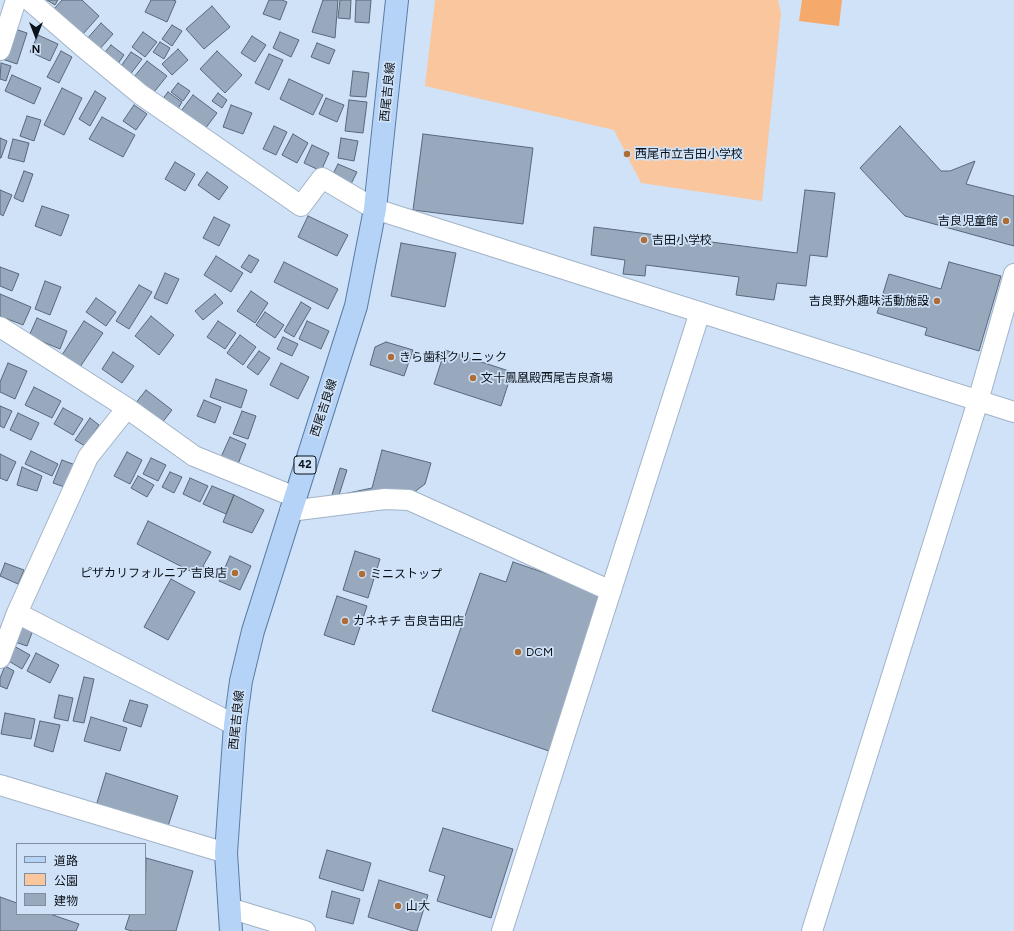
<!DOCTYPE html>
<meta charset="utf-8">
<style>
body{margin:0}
#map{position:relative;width:1014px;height:931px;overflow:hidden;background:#d0e2f8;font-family:Figtree,"Noto Sans JP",sans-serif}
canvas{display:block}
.legend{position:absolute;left:16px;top:843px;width:130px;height:72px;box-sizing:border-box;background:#d0e2f8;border:1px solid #818e9e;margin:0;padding:5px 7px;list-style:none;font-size:12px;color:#0b1118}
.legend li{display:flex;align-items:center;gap:8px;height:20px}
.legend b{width:20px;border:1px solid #818e9e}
.north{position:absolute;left:16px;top:16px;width:40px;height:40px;-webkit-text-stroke:3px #d0e2f8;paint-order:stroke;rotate:180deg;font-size:11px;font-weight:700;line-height:16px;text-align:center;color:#0b1118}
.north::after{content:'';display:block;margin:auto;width:14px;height:18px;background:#0b1118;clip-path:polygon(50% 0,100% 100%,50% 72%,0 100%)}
</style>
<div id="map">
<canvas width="1014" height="931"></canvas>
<ul class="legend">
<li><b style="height:5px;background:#b5d3f7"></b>道路</li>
<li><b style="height:11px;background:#fac69e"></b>公園</li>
<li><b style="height:11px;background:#98a9be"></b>建物</li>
</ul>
<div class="north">N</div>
</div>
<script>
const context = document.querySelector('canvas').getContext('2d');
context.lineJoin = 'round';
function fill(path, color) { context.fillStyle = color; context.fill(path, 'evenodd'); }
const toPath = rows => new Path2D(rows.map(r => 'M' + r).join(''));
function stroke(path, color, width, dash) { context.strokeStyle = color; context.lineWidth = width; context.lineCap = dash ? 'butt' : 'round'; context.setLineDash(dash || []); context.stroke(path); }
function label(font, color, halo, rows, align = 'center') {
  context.font = font + ' Figtree,"Noto Sans JP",sans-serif'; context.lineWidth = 3.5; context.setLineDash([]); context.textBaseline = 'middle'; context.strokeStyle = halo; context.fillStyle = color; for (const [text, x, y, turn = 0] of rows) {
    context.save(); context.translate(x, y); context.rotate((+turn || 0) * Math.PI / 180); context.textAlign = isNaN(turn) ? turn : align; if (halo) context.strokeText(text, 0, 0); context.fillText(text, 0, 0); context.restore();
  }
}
fill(toPath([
 [435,0,778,0,781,13,762,201,641,183,614,130,425,86]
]), '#fac69e');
fill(toPath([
 [802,0,842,0,839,26,799,21]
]), '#f5a96b');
const building = toPath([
 [47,0,58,0,55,5,47,0],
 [62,0,82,0,99,16,83,34,54,9,62,0],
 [151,0,173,0,176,1,167,22,145,12,151,0],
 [269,0,282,0,287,2,280,20,263,14,269,0],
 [323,0,338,0,335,38,312,32,323,0],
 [340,0,351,0,350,19,338,18,340,0],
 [356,0,371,0,369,23,355,22,356,0],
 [212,6,230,27,204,49,186,29,212,6],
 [101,23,113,34,98,51,86,40,101,23],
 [172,25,182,31,172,46,162,39,172,25],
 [12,28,27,33,17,64,2,59,12,28],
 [143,32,157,42,145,57,132,47,143,32],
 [280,32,299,40,291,57,273,48,280,32],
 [38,35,58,44,50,61,30,52,38,35],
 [252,36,266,45,255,62,241,53,252,36],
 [160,42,170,48,164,59,153,52,160,42],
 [317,43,335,50,329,64,311,57,317,43],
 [111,45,124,55,115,68,101,57,111,45],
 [178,49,188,60,172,75,162,64,178,49],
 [61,51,72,57,59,83,47,77,61,51],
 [217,51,242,75,225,93,200,69,217,51],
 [131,52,142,59,129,76,119,69,131,52],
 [269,54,283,60,269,90,255,83,269,54],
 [147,61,167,76,154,92,134,77,147,61],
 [1,63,11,66,6,81,0,79,1,63],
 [353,71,369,73,366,97,350,96,353,71],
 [12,75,41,88,34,104,5,91,12,75],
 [289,79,323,95,313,115,280,99,289,79],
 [178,83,190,91,183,101,171,92,178,83],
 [62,88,82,98,64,135,44,125,62,88],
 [95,91,106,98,90,126,79,119,95,91],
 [168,92,182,102,176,112,161,101,168,92],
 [218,93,227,100,222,108,212,101,218,93],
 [193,95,217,113,205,129,181,111,193,95],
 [326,98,344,105,337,122,319,114,326,98],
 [349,100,367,102,363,133,345,131,349,100],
 [134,105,147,114,136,130,123,121,134,105],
 [231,105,252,113,243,134,223,127,231,105],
 [27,116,41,120,34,141,20,136,27,116],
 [102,117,135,135,123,157,89,139,102,117],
 [274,126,287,132,276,155,263,149,274,126],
 [900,126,941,171,950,171,975,161,966,184,1014,196,1014,246,905,216,860,168,900,126],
 [293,134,308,143,297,163,282,155,293,134],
 [423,134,533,148,523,224,413,210,423,134],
 [0,138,7,141,1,158,0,158,0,138],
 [341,138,358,141,354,161,338,158,341,138],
 [13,139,29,143,24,162,8,158,13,139],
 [312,145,329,153,321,171,304,163,312,145],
 [175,162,195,174,185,191,165,179,175,162],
 [338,164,357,172,351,184,332,176,338,164],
 [24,171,33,174,23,202,14,198,24,171],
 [207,172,228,187,219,200,198,185,207,172],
 [0,190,12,195,3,216,0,214,0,190],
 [805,190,835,193,827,257,810,255,806,286,777,283,774,300,736,295,739,277,646,265,645,276,623,274,625,260,591,255,594,227,797,253,805,190],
 [42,206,69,215,61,236,35,226,42,206],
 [308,216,348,235,337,256,298,237,308,216],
 [214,217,230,225,219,246,203,238,214,217],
 [401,243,456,253,445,307,391,296,401,243],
 [249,255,259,260,251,273,241,267,249,255],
 [216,256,243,273,231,292,204,275,216,256],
 [284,262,338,289,328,309,274,282,284,262],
 [949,262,1001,276,979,351,925,335,927,328,877,313,889,274,941,289,949,262],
 [0,267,19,274,12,291,0,286,0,267],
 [165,273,179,279,167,304,154,298,165,273],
 [45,281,61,287,50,315,35,309,45,281],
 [139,285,152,292,129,329,116,321,139,285],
 [251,291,268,303,255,323,237,311,251,291],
 [0,294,31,307,23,325,0,316,0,294],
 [215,294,223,303,203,320,195,311,215,294],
 [96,298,116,312,106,326,86,312,96,298],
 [301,302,311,308,294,337,284,331,301,302],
 [265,312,284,325,275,338,256,325,265,312],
 [151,316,174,335,159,355,135,336,151,316],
 [37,318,67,331,60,349,29,336,37,318],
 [84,321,103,333,80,367,62,355,84,321],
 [218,321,236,333,225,349,207,337,218,321],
 [307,321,329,331,321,349,299,339,307,321],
 [240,335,256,347,243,365,227,353,240,335],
 [283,337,298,344,292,356,277,349,283,337],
 [386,342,413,350,404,376,370,365,375,347,386,342],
 [445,350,512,372,501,406,434,384,445,350],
 [259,351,270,358,258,375,247,367,259,351],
 [113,352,134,366,122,383,102,369,113,352],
 [8,363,27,371,15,399,0,392,0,382,8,363],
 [281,363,309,377,298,399,270,385,281,363],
 [216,379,247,390,241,408,210,397,216,379],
 [34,387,61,401,52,418,25,405,34,387],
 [146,390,172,410,161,424,135,404,146,390],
 [204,400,221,407,215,423,197,416,204,400],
 [0,406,12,411,4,428,0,426,0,406],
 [63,408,83,419,73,435,54,424,63,408],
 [242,411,256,416,248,439,233,434,242,411],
 [18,413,39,423,31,440,10,430,18,413],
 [90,418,99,425,85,446,75,440,90,418],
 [230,437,246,444,238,464,221,457,230,437],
 [382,450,431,463,425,484,409,496,331,498,340,468,347,470,339,495,372,488,382,450],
 [31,451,58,464,52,476,25,464,31,451],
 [127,452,142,460,130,484,114,476,127,452],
 [0,454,16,462,7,481,0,478,0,454],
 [151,458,166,465,158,481,143,474,151,458],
 [62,460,78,466,70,489,53,483,62,460],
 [22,467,42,476,37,491,17,485,22,467],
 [170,472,182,477,174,493,162,487,170,472],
 [138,476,154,485,147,497,131,488,138,476],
 [190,478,208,486,200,502,183,494,190,478],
 [212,486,234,495,226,514,203,504,212,486],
 [234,495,264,510,252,533,223,522,234,495],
 [148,521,211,552,203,566,211,570,206,579,137,544,148,521],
 [355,551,380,559,368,598,343,590,355,551],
 [230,556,251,566,240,590,219,581,230,556],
 [513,562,603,593,549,751,432,711,480,573,506,582,513,562],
 [5,563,24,570,18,584,0,576,5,563],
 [171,579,195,592,168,640,144,627,171,579],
 [337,596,367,606,354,645,324,635,337,596],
 [22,625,33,630,27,646,15,642,22,625],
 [14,646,30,655,22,669,7,660,14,646],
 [36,653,59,665,50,683,27,671,36,653],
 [5,666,14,671,7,689,0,686,0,678,5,666],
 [84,677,94,679,84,723,73,721,84,677],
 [59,695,73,698,68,721,54,718,59,695],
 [130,700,148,705,141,727,123,721,130,700],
 [5,713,35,719,31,739,1,734,5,713],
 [91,717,127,728,120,751,84,741,91,717],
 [40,721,60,725,53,752,34,746,40,721],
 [106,773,178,796,167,829,96,806,106,773],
 [443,828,513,849,491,918,437,901,445,876,429,871,443,828],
 [327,850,371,863,363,891,319,878,327,850],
 [146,858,193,871,176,931,132,931,125,929,130,914,145,914,146,858],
 [379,880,428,895,417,931,413,931,368,917,379,880],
 [332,891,360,899,353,924,326,917,332,891],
 [0,897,17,903,17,914,50,914,79,924,76,931,0,931,0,897]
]);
fill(building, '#98a9be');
stroke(building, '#58687a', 1);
const minor = toPath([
 [29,0,82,46,140,94,301,206,322,178,375,209,1014,412],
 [0,50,16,0],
 [0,327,127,408,194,456,295,497],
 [290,511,385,499,409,500,611,591],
 [17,613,235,725],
 [0,658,17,613,88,457,127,408],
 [0,785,226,853],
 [229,908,305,931],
 [502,931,700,312],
 [812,931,978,401,1014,274]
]);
const major = toPath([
 [231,931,226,853,235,725,241,681,253,631,356,306,375,209,397,0]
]);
stroke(minor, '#a1b3c7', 22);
stroke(major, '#597ca5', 24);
stroke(minor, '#fff', 20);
stroke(major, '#b5d3f7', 22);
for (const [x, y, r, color] of [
 [627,154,4,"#ae6d36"],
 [1006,221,4,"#ae6d36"],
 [644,240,4,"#ae6d36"],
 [937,301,4,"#ae6d36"],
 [391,357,4,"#ae6d36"],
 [473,378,4,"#ae6d36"],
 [235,573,4,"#ae6d36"],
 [362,574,4,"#ae6d36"],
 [345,621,4,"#ae6d36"],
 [518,652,4,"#ae6d36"],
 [398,906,4,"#ae6d36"]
]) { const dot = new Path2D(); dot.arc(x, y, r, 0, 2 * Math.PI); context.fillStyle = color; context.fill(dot); stroke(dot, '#d0e2f8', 1.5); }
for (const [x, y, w] of [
 [305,465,22]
]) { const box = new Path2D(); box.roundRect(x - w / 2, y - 9, w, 18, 3); context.fillStyle = '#d0e2f8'; context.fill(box); stroke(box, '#0b1118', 1); }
label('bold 11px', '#0b1118', null, [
 ["42",305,465]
]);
label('12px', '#0b1118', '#d0e2f8', [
 ["西尾吉良線",388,92,-84],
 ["西尾吉良線",324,408,-72],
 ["西尾吉良線",237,720,-84]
]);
label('12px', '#0b1118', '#d0e2f8', [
 ["西尾市立吉田小学校",635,154],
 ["吉良児童館",998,221,"right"],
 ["吉田小学校",652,240],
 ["吉良野外趣味活動施設",929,301,"right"],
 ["きら歯科クリニック",399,357],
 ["文十鳳凰殿西尾吉良斎場",481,378],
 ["ピザカリフォルニア 吉良店",227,573,"right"],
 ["ミニストップ",370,574],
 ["カネキチ 吉良吉田店",353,621],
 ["DCM",526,652],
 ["山大",406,906]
], 'left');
</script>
